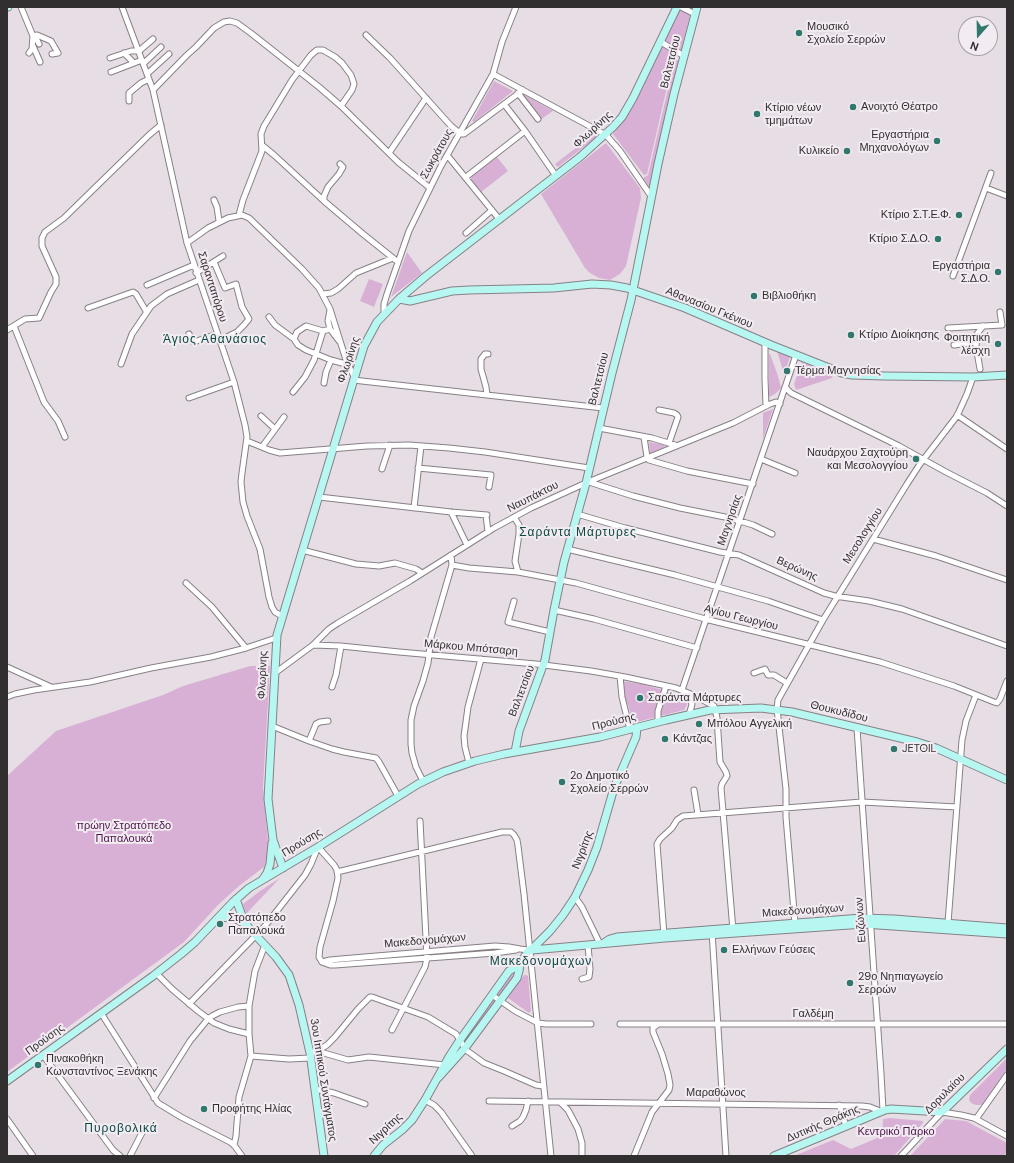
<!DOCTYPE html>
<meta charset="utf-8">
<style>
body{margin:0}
#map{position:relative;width:1014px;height:1163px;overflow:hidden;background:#e6dee4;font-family:"DM Sans",sans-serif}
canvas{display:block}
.frame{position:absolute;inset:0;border:8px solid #322f31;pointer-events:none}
.north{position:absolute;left:958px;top:16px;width:40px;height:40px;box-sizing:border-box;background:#f3ebf2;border:1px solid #a6a0a5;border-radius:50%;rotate:200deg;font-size:11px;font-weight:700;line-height:16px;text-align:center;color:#322f31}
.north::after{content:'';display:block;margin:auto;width:14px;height:18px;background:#30776e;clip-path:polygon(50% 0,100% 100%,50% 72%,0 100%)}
</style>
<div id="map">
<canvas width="1014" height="1163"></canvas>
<div class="frame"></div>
<div class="north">N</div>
</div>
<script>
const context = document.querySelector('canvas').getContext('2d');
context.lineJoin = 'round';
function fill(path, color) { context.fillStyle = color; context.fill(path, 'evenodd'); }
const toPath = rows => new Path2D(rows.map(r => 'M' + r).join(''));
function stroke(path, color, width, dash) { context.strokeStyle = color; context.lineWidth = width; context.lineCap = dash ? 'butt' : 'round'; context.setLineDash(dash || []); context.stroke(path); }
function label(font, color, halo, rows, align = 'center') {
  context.font = font + ' "DM Sans",sans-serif'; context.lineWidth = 4; context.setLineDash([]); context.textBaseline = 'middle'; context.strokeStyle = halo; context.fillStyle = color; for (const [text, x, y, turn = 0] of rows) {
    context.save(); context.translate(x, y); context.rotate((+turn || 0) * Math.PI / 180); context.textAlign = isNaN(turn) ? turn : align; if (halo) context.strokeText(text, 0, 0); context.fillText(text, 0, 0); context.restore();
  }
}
fill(toPath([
 [681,7,692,7,681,52,664,43],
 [663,45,675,52,647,174,644,175,613,134,626,118,635,102],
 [675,59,679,61,650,188,643,178,648,175],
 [494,81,513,91,474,122,472,121],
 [521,93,553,111,540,120],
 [594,134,598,136,558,167,555,164],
 [606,143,640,188,641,198,626,266,620,274,610,280,599,278,590,273,585,268,541,194],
 [497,157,508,171,481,192,471,179,472,176],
 [407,252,422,273,391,297],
 [369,279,383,284,374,307,360,301],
 [777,351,790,357,784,374],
 [769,354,770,354,778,376,781,388,775,394,769,397],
 [802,362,833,375,832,378,796,390,794,384],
 [773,409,763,439,763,413],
 [649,442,664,445,665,447,650,453],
 [250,666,270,666,263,787,268,842,267,858,264,867,239,886,218,905,184,942,7,1072,7,776,56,731,163,695,183,686],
 [621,681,642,684,680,695,685,699,687,705,684,710,633,723,628,705,625,699],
 [280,878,246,914,243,904,260,891],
 [516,971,517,972,499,997,496,995,511,975],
 [524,975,526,975,528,976,531,1011,529,1013,508,998],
 [493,1000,496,1002,469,1039,466,1037],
 [1007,1058,1007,1069,983,1104,981,1105,976,1105,971,1103,969,1100,970,1095],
 [890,1118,923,1121,923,1123,894,1156,794,1156,833,1140,851,1149,882,1136,883,1119],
 [945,1119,966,1121,1007,1143,1007,1152,1004,1156,910,1156]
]), '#d9b0d5');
const street = toPath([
 [21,7,33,36,32,49,29,53],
 [122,7,153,90,187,243,234,382,245,425,247,437,242,473,241,482,243,502,247,516,260,549,269,597,272,607,275,612,282,616],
 [681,7,695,14],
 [366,35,390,58,451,126,461,134,464,134,523,90],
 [33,36,37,35,51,41,58,53,52,54],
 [35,36,39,44],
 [661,42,684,56],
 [33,46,40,62],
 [124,53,134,63],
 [110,58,131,51,139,51,153,39],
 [144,63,161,47],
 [111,72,142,60],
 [147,74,169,54],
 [493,74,606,135,620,151,651,196],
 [153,90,187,55,196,47,214,28,224,22,230,21,237,23,252,34,319,87,341,106,398,162,430,188],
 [518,93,538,119],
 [129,101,129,93,141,83,149,79],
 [504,104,525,131,556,176],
 [263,146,274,155,324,201],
 [389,153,426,98],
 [447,155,500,220],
 [340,164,343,167,339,174,328,187,324,196,324,201,363,234,398,262],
 [466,177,525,131],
 [986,188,1007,196],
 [214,200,217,207,219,221],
 [239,215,243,200,262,151,261,134,264,126,292,80,311,55,317,50,323,50,335,57,342,63,351,75,354,84,352,90,341,106],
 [466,233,492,210],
 [187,243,208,228,228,218,242,215,249,218,302,269,319,288,330,309,347,363,354,376],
 [214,262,225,288,236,284,242,307,249,319,244,325,237,332,219,341],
 [196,273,223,256],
 [953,276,991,173],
 [147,285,194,265],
 [323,294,331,293,338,289,356,273,393,258],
 [88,308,133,292,136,294,146,311],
 [330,310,328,321,330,329,340,342],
 [384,314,384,304,387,294,409,231,441,166,493,74,502,42,516,7],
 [269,317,275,325,294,339],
 [14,326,44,402,58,421,65,437],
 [948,328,1002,325,1000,312],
 [330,329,323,331,306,326,297,332,294,339,298,345,306,350,331,360,342,363,347,363],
 [7,330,25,319,39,318,51,292,56,284,56,277,42,246,42,238,45,232,64,218,149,135,161,125],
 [189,334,192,341,194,342,217,334],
 [765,343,765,379,766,406],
 [954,345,976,342],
 [121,364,132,334,151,306,167,294,199,280],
 [980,369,976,346,977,334,983,326],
 [353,380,603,408],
 [324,383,326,372,331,360],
 [785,387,791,393,899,446,946,472,987,493,1007,506],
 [293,392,305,377,314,360,323,331],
 [487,395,486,387,481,369,481,359,485,354,488,354],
 [189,398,234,382],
 [659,410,674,413,677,415,678,417,669,443],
 [957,415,1007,449],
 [261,416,275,429],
 [599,428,652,438,675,445],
 [644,437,647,457,649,460,687,471,753,484],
 [247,441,269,450,280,453,367,446,409,445,449,448,485,452,589,468],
 [262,447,284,417],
 [761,459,795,473],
 [418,468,491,475,489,487],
 [382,469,390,445],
 [589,482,633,496,680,508,730,518,753,525,772,534],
 [319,497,451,512,487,515],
 [414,508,421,446],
 [451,512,467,545],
 [577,514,625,528,720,552,739,555,824,593,835,596,869,601,902,609,1007,646],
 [486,515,488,532],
 [514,517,519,525,519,534,515,561,518,572],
 [873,539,936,556,1007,580],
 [567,549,675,575,768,601,823,620],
 [302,550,356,564,379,566,395,563,416,569,422,573],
 [452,565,469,568,518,572,576,583,709,620,880,662,954,686,994,702,997,703,1000,699,1007,681],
 [186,583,212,607,246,648],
 [514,601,508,622,550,632],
 [554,610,594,619,697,648],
 [313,645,341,646,399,652,536,664,591,671,625,677,676,688,693,695,714,706,715,709,717,718,720,762,726,772,727,776,722,784,721,788,733,930],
 [7,667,51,687],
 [275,673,313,645,329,629,338,623,410,581,494,528,531,508,588,482,733,423,770,404,776,402,780,404],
 [754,673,765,669,768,675,774,675,787,683],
 [620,676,622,697,630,730],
 [332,687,336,675,341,646],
 [682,690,796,355],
 [687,693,692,704,691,708,689,715],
 [7,697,15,694,34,690,90,682,151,668,211,657,246,648,276,638],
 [658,722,658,711,666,686],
 [272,726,309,741,332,749,344,752,376,758,379,762,398,796],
 [857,728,881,1074,883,1110],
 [309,741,316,724,320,722,328,721],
 [469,763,465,747,464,736,466,722,468,707,481,659],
 [423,781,416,767,412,753,411,744,411,720,414,706,423,681,428,663,431,637,452,565,451,555],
 [694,790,698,814],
 [337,872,502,832,511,832,514,835,517,840,518,846,524,894,551,1156],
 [575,897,582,907,600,944],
 [795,923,786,817,786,789,777,709,778,700,823,620,907,484,920,464,957,416,967,394,973,377],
 [948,923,962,740,966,721,976,695],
 [712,931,726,1156],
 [664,935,657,844,660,839,672,828,677,820,683,816,862,802,957,807],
 [322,962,330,960,341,959,495,946,509,947,520,949,529,950],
 [322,962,330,965,335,965,495,953,516,950],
 [156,973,172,989,198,1011,214,1023,229,1029,249,1034],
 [582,979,589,977,590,969,588,945],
 [492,995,515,1011,538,1023,546,1024,591,1024],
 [189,1004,265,926,305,875,311,864,318,847,334,865,337,870,338,878,333,901,320,947,319,957,322,962],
 [249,1006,249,1034,251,1056],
 [101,1013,158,1103,181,1117,230,1142,234,1145,242,1156],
 [620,1024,1007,1024],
 [392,1030,425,967,427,958,420,821],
 [317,1051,348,1060,369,1057,445,1065],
 [310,1053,317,1051,327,1045,335,1037,358,1009,370,997,372,997,428,1017,456,1034,466,1050,484,1063,504,1071,536,1085,543,1086],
 [43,1055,113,1150,120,1156],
 [315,1089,334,1093,365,1104],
 [154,1098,190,1041,208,1019,212,1016,220,1012,238,1007,249,1006,255,971,265,945],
 [425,1100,434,1105,441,1112,472,1156],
 [489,1101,862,1106,870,1107,880,1111],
 [560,1102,568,1110,578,1129,582,1143,582,1156],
 [839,1105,846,1126],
 [7,1119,33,1156],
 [976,1119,1007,1075],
 [512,1126,520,1121,523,1117,526,1110,528,1101],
 [234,1145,236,1136,239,1097,251,1056,289,1059,310,1058],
 [130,1156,144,1129],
 [634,1156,652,1112,669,1090,670,1085,668,1074,662,1054,653,1032,653,1028,657,1025],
 [901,1156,942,1112,961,1115,974,1118,1007,1136]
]);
const secondary = toPath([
 [7,7,8,7],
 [399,299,410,301,452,291,469,290,554,288,592,284,611,285,627,288,685,308,771,345,842,373,852,375,884,376,973,377,1007,375],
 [515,752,519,731,545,660,554,610,564,562,586,483,612,373,631,300,658,164,674,94,697,7],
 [283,868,273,840,268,799,277,635,364,346,377,322,399,299,426,276,580,157,613,127,622,117,633,98,677,7],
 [263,879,267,873,270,864,272,843],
 [236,899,242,916,247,924],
 [218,918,233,917,245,924,276,957,289,975,299,1005,310,1053,324,1156],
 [604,943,610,939,617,937,862,918,894,919,1007,928],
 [532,950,665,938,864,924,1007,934],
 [438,1078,465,1048,517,978,519,971,520,964,529,950,533,948,550,931,563,915,575,897,588,870,597,847,614,788,636,737,637,728],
 [7,1081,153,976,181,954,195,942,233,902,249,888,318,847,418,784,443,772,475,761,504,754,600,737,666,720,710,710,761,708,792,712,917,742,936,748,1007,780],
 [374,1156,383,1145,402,1130,412,1120,425,1100,449,1057,460,1040,509,971,520,964],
 [774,1156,885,1110,891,1109,942,1112,1007,1049]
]);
stroke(street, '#878086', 7);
stroke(secondary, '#878086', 9);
stroke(street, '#fff', 5);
stroke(secondary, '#b7f7f2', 7);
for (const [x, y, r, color] of [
 [799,33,4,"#30776e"],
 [853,107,4,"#30776e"],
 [757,114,4,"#30776e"],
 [937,141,4,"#30776e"],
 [847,151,4,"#30776e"],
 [959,215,4,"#30776e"],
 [938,239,4,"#30776e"],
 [998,272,4,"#30776e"],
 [754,296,4,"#30776e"],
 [851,335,4,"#30776e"],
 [998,344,4,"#30776e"],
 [787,371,4,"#30776e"],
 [916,459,4,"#30776e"],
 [640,698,4,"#30776e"],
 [699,724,4,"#30776e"],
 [665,739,4,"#30776e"],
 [894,749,4,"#30776e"],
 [562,782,4,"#30776e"],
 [220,924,4,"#30776e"],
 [724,950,4,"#30776e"],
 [850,983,4,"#30776e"],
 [38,1065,4,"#30776e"],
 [204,1109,4,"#30776e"]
]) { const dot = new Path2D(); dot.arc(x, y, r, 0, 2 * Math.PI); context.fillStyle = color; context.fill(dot); stroke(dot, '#f3ebf2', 1.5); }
label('11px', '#322f31', '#f3ebf2', [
 ["Μουσικό",807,27],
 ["Σχολείο Σερρών",807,40],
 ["Ανοιχτό Θέατρο",861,107],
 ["Κτίριο νέων",765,108],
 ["τμημάτων",765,121],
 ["Εργαστήρια",929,135,"right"],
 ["Μηχανολόγων",929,148,"right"],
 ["Κυλικείο",839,151,"right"],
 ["Κτίριο Σ.Τ.Ε.Φ.",951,215,"right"],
 ["Κτίριο Σ.Δ.Ο.",930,239,"right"],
 ["Εργαστήρια",990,266,"right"],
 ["Σ.Δ.Ο.",990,279,"right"],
 ["Βιβλιοθήκη",762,296],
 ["Κτίριο Διοίκησης",859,335],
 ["Φοιτητική",990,338,"right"],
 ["λέσχη",990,351,"right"],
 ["Τέρμα Μαγνησίας",795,371],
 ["Ναυάρχου Σαχτούρη",908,453,"right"],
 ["και Μεσολογγίου",908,466,"right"],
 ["Σαράντα Μάρτυρες",648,698],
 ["Μπόλου Αγγελική",707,724],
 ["Κάντζας",673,739],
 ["JETOIL",902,749],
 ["2ο Δημοτικό",570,776],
 ["Σχολείο Σερρών",570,789],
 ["Στρατόπεδο",228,918],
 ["Παπαλουκά",228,931],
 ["Ελλήνων Γεύσεις",732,950],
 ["29ο Νηπιαγωγείο",858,977],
 ["Σερρών",858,990],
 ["Πινακοθήκη",46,1059],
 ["Κωνσταντίνος Ξενάκης",46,1072],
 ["Προφήτης Ηλίας",212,1109]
], 'left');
label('11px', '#322f31', '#f3ebf2', [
 ["Βαλτετσίου",671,62,-76],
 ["Φλωρίνης",593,130,-43],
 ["Σωκράτους",437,154,-61],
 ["Σαρανταπόρου",212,287,72],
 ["Αθανασίου Γκένιου",709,308,22],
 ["Φλωρίνης",349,360,-71],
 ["Βαλτετσίου",599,379,-76],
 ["Ναυπάκτου",533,497,-27],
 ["Μαγνησίας",730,520,-71],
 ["Μεσολογγίου",863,536,-58],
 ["Βερώνης",797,569,24],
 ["Αγίου Γεωργίου",741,618,14],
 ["Μάρκου Μπότσαρη",471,648,5],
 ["Φλωρίνης",263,675,-88],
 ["Βαλτετσίου",522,691,-69],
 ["Θουκυδίδου",839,712,14],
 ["Προύσης",614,722,-14],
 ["Προύσης",302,843,-31],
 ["Νιγρίτης",583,850,-69],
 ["Μακεδονομάχων",803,911,-4],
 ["Ευζώνων",861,920,-94],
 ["Μακεδονομάχων",425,941,-5],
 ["Γαλδέμη",813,1014],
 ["Προύσης",45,1040,-36],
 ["3ου Ιππικού Συντάγματος",323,1080,81],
 ["Μαραθώνος",716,1093],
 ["Δορυλαίου",945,1094,-45],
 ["Δυτικής Θράκης",823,1124,-23],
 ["Νιγρίτης",386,1129,-43]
]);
label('11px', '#4b1548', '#f3ebf2', [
 ["πρώην Στρατόπεδο",124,826],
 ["Παπαλουκά",124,839],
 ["Κεντρικό Πάρκο",896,1132]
]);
context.letterSpacing = '1px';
label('12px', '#0a4842', '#f3ebf2', [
 ["Άγιος Αθανάσιος",215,340],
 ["Σαράντα Μάρτυρες",578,533],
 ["Μακεδονομάχων",541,962],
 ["Πυροβολικά",121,1129]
]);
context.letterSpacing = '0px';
</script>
